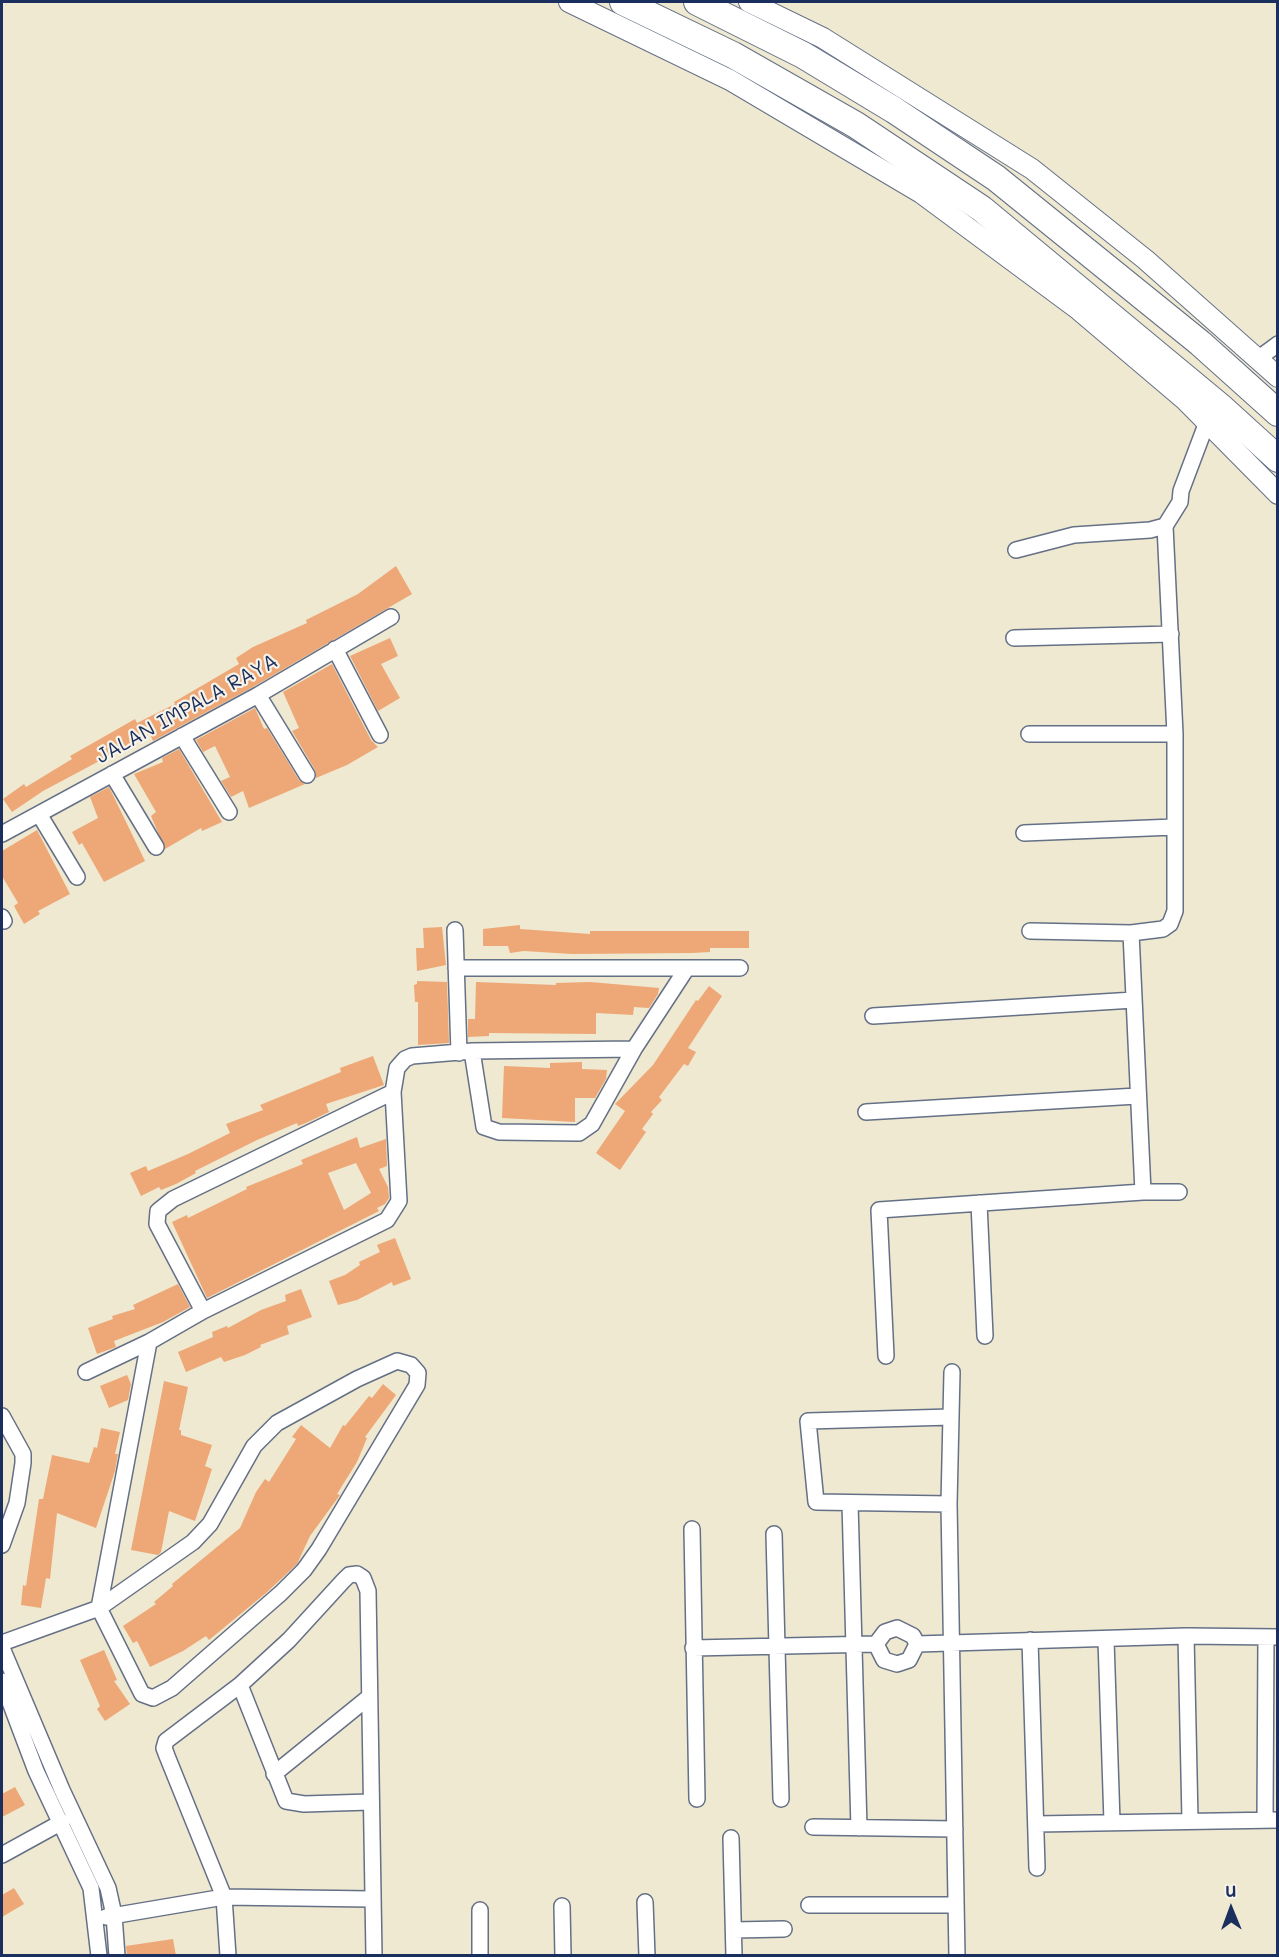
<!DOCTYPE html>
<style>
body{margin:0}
#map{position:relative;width:1279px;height:1957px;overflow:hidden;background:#eee9d0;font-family:Mali,sans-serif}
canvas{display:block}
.frame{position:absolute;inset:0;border:3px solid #1b2f5e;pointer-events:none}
.north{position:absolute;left:1201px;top:1879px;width:60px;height:60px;-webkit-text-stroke:4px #f7f3e8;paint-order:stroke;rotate:359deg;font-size:16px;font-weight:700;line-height:24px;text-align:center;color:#1b2f5e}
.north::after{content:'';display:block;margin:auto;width:21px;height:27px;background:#1b2f5e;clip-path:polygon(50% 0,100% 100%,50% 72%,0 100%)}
</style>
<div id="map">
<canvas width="1279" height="1957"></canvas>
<div class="frame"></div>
<div class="north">U</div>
</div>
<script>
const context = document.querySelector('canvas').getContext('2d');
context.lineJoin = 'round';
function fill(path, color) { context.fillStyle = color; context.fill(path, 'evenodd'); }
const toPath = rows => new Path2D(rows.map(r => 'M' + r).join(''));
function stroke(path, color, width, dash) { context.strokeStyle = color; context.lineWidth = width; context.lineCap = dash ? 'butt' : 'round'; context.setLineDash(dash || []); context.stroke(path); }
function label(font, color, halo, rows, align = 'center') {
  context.font = font + ' Mali,sans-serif'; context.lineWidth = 4.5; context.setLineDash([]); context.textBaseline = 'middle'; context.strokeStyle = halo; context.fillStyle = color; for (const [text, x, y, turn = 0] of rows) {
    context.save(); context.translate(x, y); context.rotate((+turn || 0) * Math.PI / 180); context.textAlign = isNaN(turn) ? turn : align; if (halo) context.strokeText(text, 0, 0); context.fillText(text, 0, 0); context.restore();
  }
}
fill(toPath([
 [396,566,412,594,253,687,153,741,150,734,43,791,12,812,3,799,24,784,26,787,72,759,70,756,107,735,135,719,137,723,175,704,174,702,239,664,236,658,253,647,307,623,306,620,358,594],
 [390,638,398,656,381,664,400,698,378,711,350,656],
 [332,664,371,740,378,747,347,765,316,778,315,770,292,731,299,728,283,692],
 [255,708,264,729,267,728,299,780,305,784,249,808,243,791,231,797,221,781,230,777,215,746,203,752,196,740],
 [179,749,222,822,202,831,201,828,165,849,151,816,156,812,134,774,163,762,162,758],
 [109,787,145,861,104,882,82,843,79,845,72,832,98,818,90,797],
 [37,830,70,894,38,911,40,914,24,924,14,906,18,903,2,876,2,851],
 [520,925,520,929,590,934,590,931,749,931,749,948,710,948,710,952,692,953,572,954,524,951,510,953,508,946,483,946,483,929],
 [442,927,446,965,417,971,416,948,424,948,423,928],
 [417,981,447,982,449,1043,418,1045,418,1002,415,1002,414,985,417,984],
 [476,982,556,985,556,983,590,982,659,988,658,994,649,1008,634,1007,633,1015,596,1013,596,1034,489,1033,489,1036,468,1037,468,1019,475,1019],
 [709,986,722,996,688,1048,696,1052,688,1066,684,1064,659,1097,662,1100,651,1112,653,1114,642,1129,646,1132,620,1170,596,1153,625,1111,615,1104,653,1065,696,1000,698,1001],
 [373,1056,384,1085,326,1104,329,1112,306,1123,298,1126,297,1123,257,1140,195,1171,196,1173,176,1184,161,1190,159,1187,141,1196,130,1173,146,1166,148,1171,188,1154,230,1133,226,1124,263,1110,260,1105,341,1072,340,1068],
 [582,1062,582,1069,607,1070,606,1079,595,1098,575,1098,575,1122,502,1118,504,1066,550,1068,550,1063],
 [357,1137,360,1148,386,1139,387,1166,379,1169,388,1187,389,1198,385,1204,377,1208,379,1211,207,1298,172,1222,187,1215,188,1218,247,1189,246,1187,303,1164,301,1160],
 [356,1163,371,1193,344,1210,328,1173],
 [395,1238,411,1279,393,1286,392,1282,357,1300,338,1305,329,1281,345,1275,360,1265,359,1262,380,1252,377,1245],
 [178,1284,190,1307,163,1322,114,1341,116,1347,97,1354,88,1328,113,1319,112,1316,135,1309,133,1305],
 [301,1289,312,1317,287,1326,289,1334,260,1345,261,1347,245,1355,224,1362,221,1357,186,1372,178,1352,213,1337,212,1332,227,1326,228,1328,261,1310,286,1301,285,1295],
 [127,1375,131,1384,128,1400,109,1408,100,1386],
 [164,1381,188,1387,179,1430,181,1430,181,1435,212,1445,205,1466,212,1469,195,1521,169,1511,161,1552,158,1555,131,1550],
 [383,1384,396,1395,365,1437,367,1438,357,1462,337,1494,340,1495,310,1536,297,1564,266,1593,209,1640,206,1636,183,1651,150,1667,137,1641,133,1643,123,1626,156,1604,154,1602,173,1586,172,1584,240,1528,256,1492,265,1479,269,1482,296,1439,292,1437,301,1425,330,1448,343,1425,345,1426,369,1396,372,1398],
 [101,1428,120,1432,115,1454,118,1454,115,1471,96,1528,57,1513,50,1579,46,1578,41,1608,21,1605,23,1585,26,1586,39,1499,43,1499,52,1455,89,1463,94,1447,97,1448],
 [104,1650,117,1680,114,1681,130,1704,105,1721,97,1709,100,1706,80,1660],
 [15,1787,25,1805,2,1817,2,1794],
 [14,1888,24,1904,2,1917,2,1895],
 [173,1939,176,1956,127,1956,126,1946]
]), '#eea776');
const minor = toPath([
 [1259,358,1278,344],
 [1165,526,1180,502,1181,491,1207,422],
 [1014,638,1171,634],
 [335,649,380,735],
 [258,695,307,775],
 [1029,734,1175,734],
 [182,736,229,812],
 [112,774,156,847],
 [39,814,77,877],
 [1024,833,1174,827],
 [2,834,258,695,391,617],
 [2,917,4,921],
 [455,930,459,1053],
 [1030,931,1131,933],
 [456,968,687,968,634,1049,592,1124,579,1133,499,1132,484,1127,472,1051],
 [687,968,740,968],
 [873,1016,1134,1000],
 [866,1112,1137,1096],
 [1143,1192,1179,1192],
 [979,1203,985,1336],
 [203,1311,157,1224,158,1211,173,1199,393,1092],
 [886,1356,879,1210,1143,1192,1131,933,1163,929,1170,924,1175,911,1175,734,1165,526,1150,530,1074,535,1016,550],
 [86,1372,149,1342],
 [952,1372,949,1504,957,1956],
 [2,1416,23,1454,23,1463,17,1503,2,1545],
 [850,1503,859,1828],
 [949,1504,816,1502,808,1421,951,1417],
 [692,1529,697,1799],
 [774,1534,781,1799],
 [1186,1636,1190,1820],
 [1030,1640,1037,1868],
 [1106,1640,1112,1822],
 [2,1643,99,1608,193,1542,210,1524,254,1446,277,1423,357,1379,397,1361,411,1365,418,1373,417,1385,319,1549,304,1570,281,1593,172,1688,153,1698,142,1694,99,1608,149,1342,203,1311,387,1220,399,1201,393,1092,397,1068,405,1059,412,1056,472,1051,634,1049],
 [876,1644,884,1660,897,1664,909,1660,917,1644],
 [2,1648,62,1790,108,1888,114,1915,117,1956],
 [693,1648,876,1644,885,1632,897,1628,913,1636,917,1644,1186,1636,1278,1637],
 [2,1681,36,1771,91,1888,99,1956],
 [240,1685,286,1801,304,1804,370,1802],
 [274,1774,369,1697],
 [1265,1820,1266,1637],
 [1036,1824,1278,1820],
 [813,1827,955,1829],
 [731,1838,734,1956],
 [2,1855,62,1822],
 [645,1902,647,1956],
 [809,1905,956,1905],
 [562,1906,563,1956],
 [480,1910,480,1956],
 [106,1917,224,1897,371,1899],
 [734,1930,784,1929],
 [228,1956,224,1897,167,1756,164,1748,166,1741,240,1685,289,1640,343,1581,349,1575,357,1574,363,1578,368,1591,374,1956]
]);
const tertiary = toPath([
 [569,2,730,80,921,193,1079,310,1184,399,1278,494],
 [749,2,823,38,1032,169,1146,260,1278,377]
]);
const trunk = toPath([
 [623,2,733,55,856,125,982,209,1222,408,1278,459],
 [697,2,803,55,894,110,996,178,1200,343,1278,413]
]);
stroke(minor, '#657086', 18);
stroke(tertiary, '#657086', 22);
stroke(trunk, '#657086', 28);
stroke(minor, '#fff', 15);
stroke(tertiary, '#fff', 20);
stroke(trunk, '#fff', 26);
label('20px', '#1b2f5e', '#f7f3e8', [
 ["JALAN IMPALA RAYA",187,709,-29]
]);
</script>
